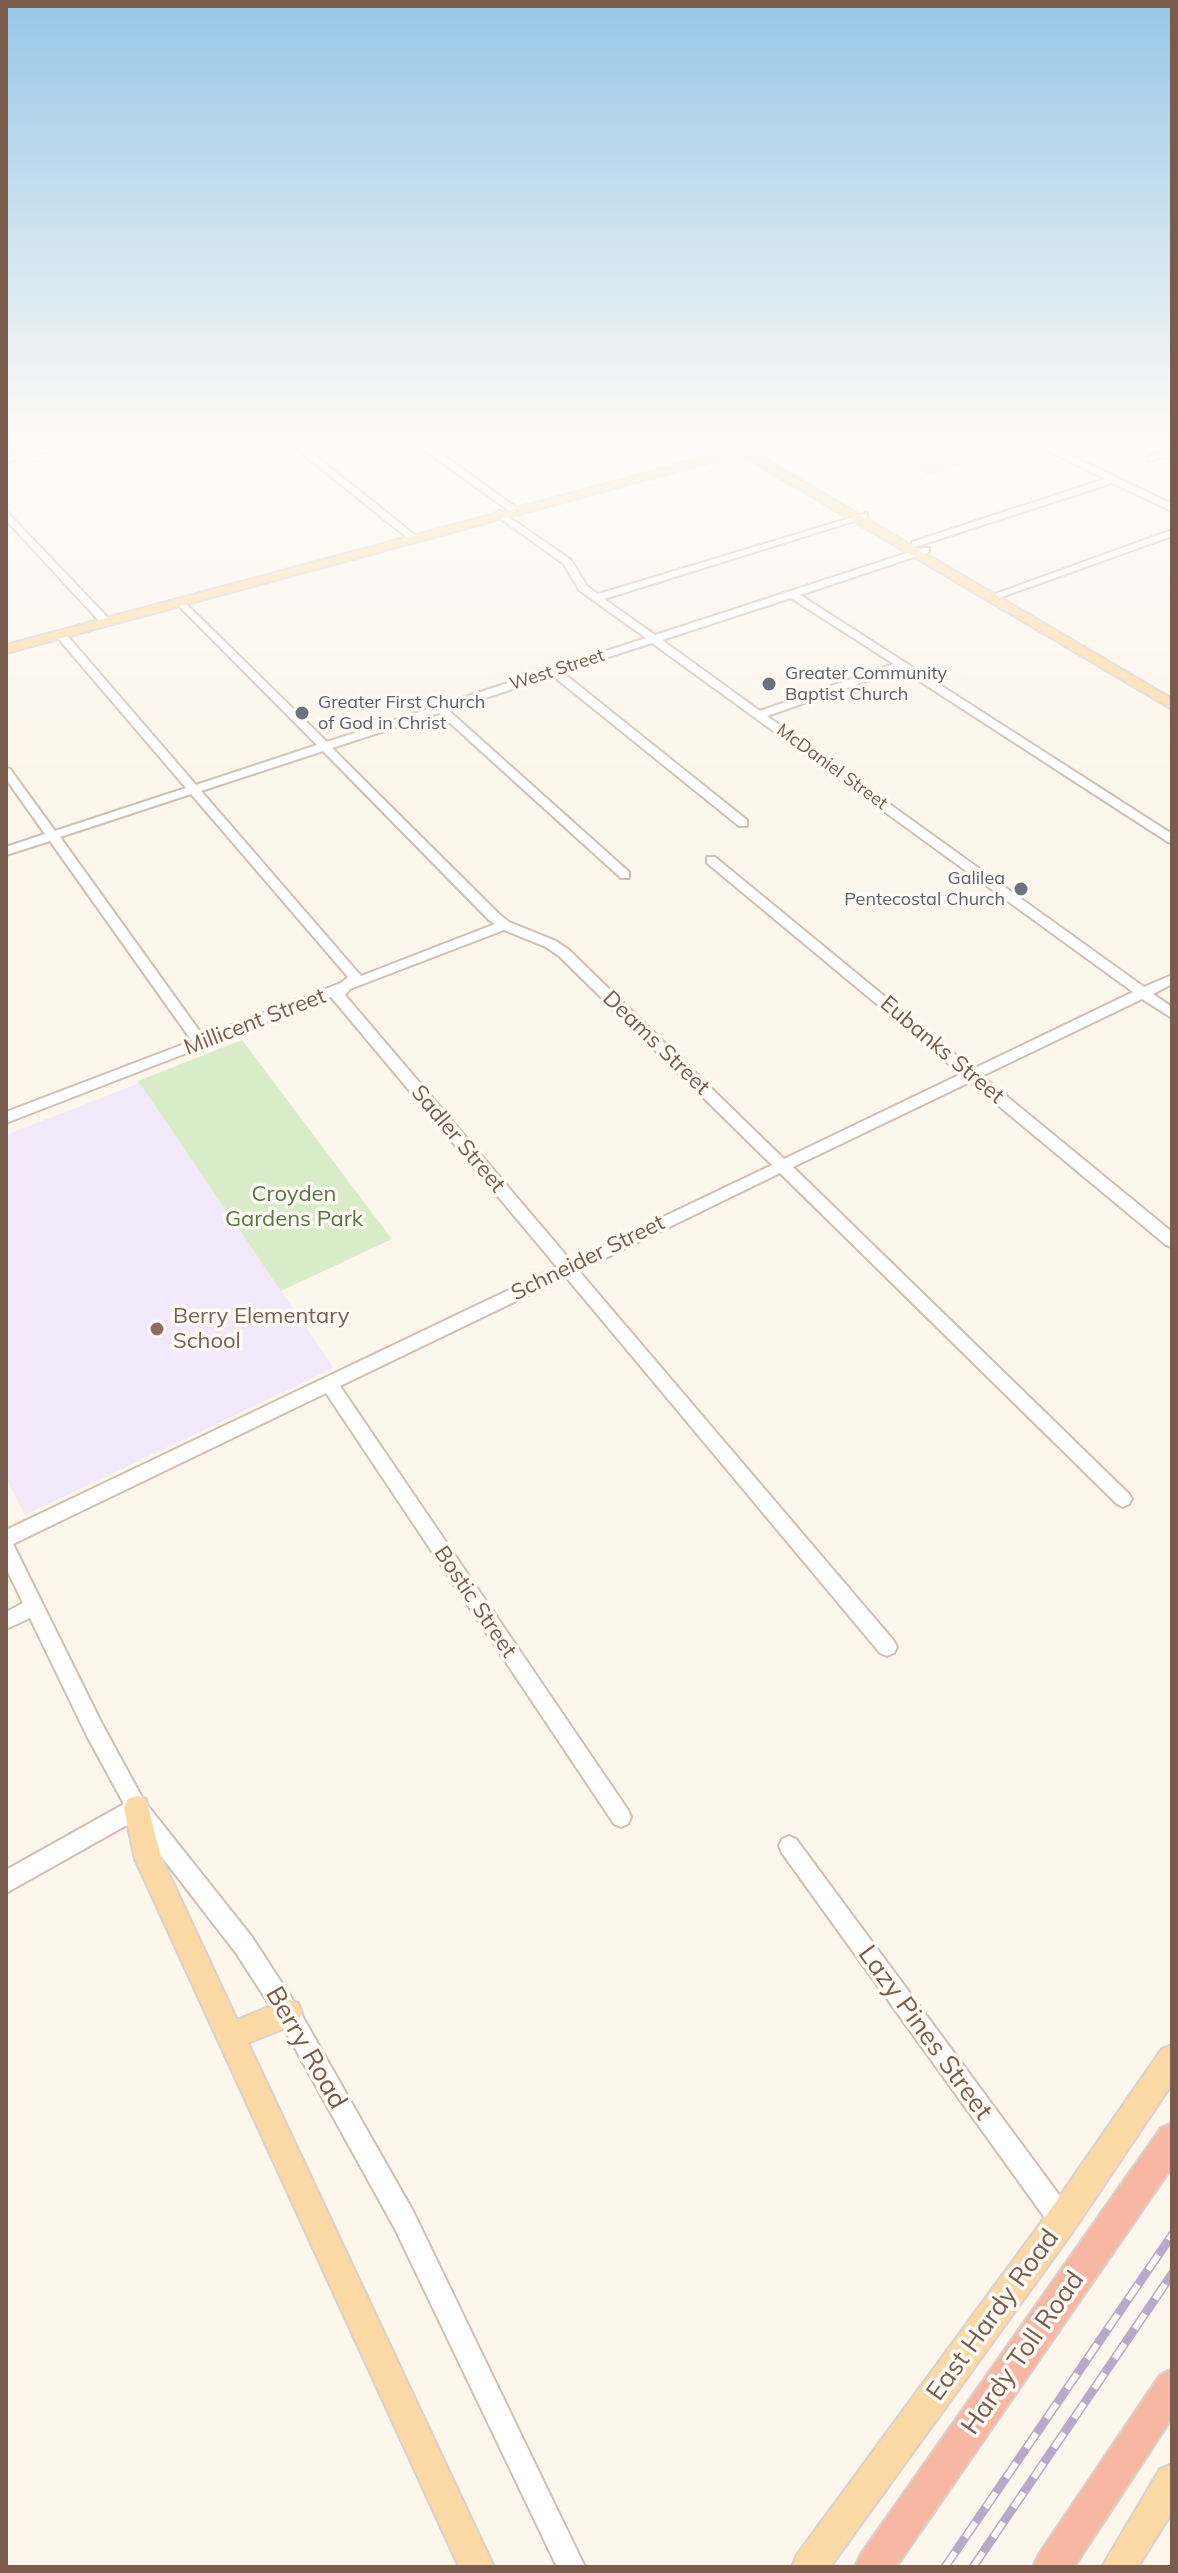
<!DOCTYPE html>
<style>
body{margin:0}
#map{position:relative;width:1178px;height:2573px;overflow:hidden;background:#fdf6ec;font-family:Mulish,sans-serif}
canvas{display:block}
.frame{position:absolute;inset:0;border:8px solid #7a5c4d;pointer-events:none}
</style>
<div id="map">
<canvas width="1178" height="2573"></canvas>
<div class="frame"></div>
</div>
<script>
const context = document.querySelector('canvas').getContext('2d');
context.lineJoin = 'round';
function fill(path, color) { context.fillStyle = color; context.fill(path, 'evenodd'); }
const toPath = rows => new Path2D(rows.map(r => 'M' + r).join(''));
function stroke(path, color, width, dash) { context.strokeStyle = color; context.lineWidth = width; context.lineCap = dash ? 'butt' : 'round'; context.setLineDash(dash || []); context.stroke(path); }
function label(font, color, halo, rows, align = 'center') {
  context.font = font + ' Mulish,sans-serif'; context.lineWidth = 7; context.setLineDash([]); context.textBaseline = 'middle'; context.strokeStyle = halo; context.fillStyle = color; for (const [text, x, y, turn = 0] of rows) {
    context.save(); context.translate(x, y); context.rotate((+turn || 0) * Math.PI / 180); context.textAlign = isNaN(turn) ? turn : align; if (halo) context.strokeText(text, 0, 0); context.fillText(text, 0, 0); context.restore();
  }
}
fill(toPath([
 [138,1081,334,1368,25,1515,6,1477,6,1135,137,1084]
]), '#f3e8fa');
fill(toPath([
 [857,437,930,437,975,460,928,475],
 [242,1040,392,1239,281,1291,138,1081]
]), '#d8ecc9');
const minor = toPath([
 [89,437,106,437,6,462,6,456,89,437],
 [282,437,292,437,416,536,416,540,410,540,282,437],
 [426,437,439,437,428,444,517,508,517,512,511,512,420,447,421,441,426,437],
 [1020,437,1032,437,1172,504,1172,511,1112,483,918,546,912,546,912,542,1105,479,1020,437],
 [1146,437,1158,437,1172,444,1172,455,1148,461,1148,457,1172,449,1146,437],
 [6,511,110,620,110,624,102,624,6,520,6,511],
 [500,511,571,560,587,586,598,594,867,513,867,517,604,599,655,635,923,548,929,548,929,552,800,595,1172,834,1172,843,1168,842,901,669,767,716,1144,987,1172,975,1172,984,1153,994,1172,1007,1172,1018,1142,999,982,1076,1172,1232,1172,1247,1166,1245,970,1082,793,1167,1129,1494,1132,1499,1129,1504,1123,1507,1117,1504,780,1173,579,1271,894,1641,897,1647,894,1653,887,1656,880,1653,566,1277,340,1386,628,1810,631,1817,628,1824,621,1827,614,1824,326,1393,13,1544,101,1722,144,1801,252,1937,296,2005,413,2211,585,2567,557,2567,395,2229,280,2021,236,1953,134,1821,6,1893,6,1870,124,1804,87,1736,30,1618,6,1629,6,1612,23,1603,6,1568,6,1530,557,1267,331,997,6,1123,6,1112,192,1041,50,841,6,855,6,847,45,834,6,779,6,768,10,769,55,831,186,788,57,637,56,635,61,632,65,633,196,785,317,745,177,604,177,600,181,599,327,742,646,638,579,590,564,564,497,516,495,514,500,511],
 [791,598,894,664,760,711,662,640,791,598],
 [652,643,1133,992,973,1069,715,857,707,857,707,863,961,1074,784,1159,569,950,556,941,509,922,499,914,332,748,439,713,621,878,629,878,629,872,448,710,553,676,739,826,747,826,747,820,562,672,652,643],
 [323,751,489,920,495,924,361,976,201,791,323,751],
 [191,794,348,977,341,983,203,1036,60,837,191,794],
 [504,930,546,947,559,956,772,1165,571,1261,345,995,350,989,504,930],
 [1172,530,1172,536,996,599,987,597,1172,530],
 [789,1836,796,1839,1071,2211,1074,2220,1071,2229,1062,2232,1053,2229,782,1853,779,1846,782,1839,789,1836]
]);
const major = toPath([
 [714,437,727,437,743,447,778,437,797,437,751,451,1172,699,1172,709,740,454,6,653,6,645,733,450,714,437],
 [137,1796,146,1799,161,1857,237,2020,288,1999,298,2003,302,2013,298,2023,248,2043,494,2567,459,2567,135,1859,124,1808,128,1799,137,1796],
 [1172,2045,1172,2084,1073,2231,830,2567,792,2567,797,2555,1051,2209,1162,2049,1172,2045],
 [1172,2464,1172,2512,1138,2567,1102,2567,1160,2469,1172,2464]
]);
const highway = toPath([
 [1172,2123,1172,2167,896,2567,855,2567,861,2554,1161,2128,1172,2123],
 [1172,2369,1172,2418,1074,2567,1033,2567,1039,2554,1160,2375,1172,2369]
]);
stroke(minor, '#d1beb0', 4);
stroke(major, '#dad1cd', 4);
stroke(highway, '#dad1cd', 4);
fill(minor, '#fff');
fill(major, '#fbd9a5');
fill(highway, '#f7b7a3');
const rail = toPath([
 [945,2567,1172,2235],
 [973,2567,1172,2274]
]);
stroke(rail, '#b9a8c9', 9);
stroke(rail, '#fffaf3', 6, [18]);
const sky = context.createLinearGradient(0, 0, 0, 798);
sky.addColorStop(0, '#97c7e8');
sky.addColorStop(0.55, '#fefbf6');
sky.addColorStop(1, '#fefbf600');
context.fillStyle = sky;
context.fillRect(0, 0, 1178, 798);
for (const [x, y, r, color] of [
 [769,684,8,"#6b7280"],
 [302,713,8,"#6b7280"],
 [1021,889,8,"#6b7280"],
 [157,1329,8,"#8d6e63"]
]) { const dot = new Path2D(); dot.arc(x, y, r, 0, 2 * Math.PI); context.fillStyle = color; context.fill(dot); stroke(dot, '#fffaf3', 3); }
label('18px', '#7a5c4d', '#fffaf3', [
 ["West Street",557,670,-18],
 ["McDaniel Street",832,767,36]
]);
label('18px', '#5b616d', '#fffaf3', [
 ["Greater Community",785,674],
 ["Baptist Church",785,695],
 ["Greater First Church",318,703],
 ["of God in Christ",318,724],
 ["Galilea",1005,879,"right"],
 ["Pentecostal Church",1005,900,"right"]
], 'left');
label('22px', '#7a5c4d', '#fffaf3', [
 ["Millicent Street",255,1022,-21],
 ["Deams Street",656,1043,44],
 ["Eubanks Street",942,1050,40],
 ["Sadler Street",458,1139,50],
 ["Schneider Street",588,1258,-26],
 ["Bostic Street",475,1602,56]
]);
label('22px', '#537a41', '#fffaf3', [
 ["Croyden",294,1194],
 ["Gardens Park",294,1219]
]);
label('22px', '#785e54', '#fffaf3', [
 ["Berry Elementary",173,1316],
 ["School",173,1341]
], 'left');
label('26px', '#7a5c4d', '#fffaf3', [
 ["Lazy Pines Street",925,2033,54],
 ["Berry Road",306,2048,60],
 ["East Hardy Road",993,2315,-54],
 ["Hardy Toll Road",1023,2353,-55]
]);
</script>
